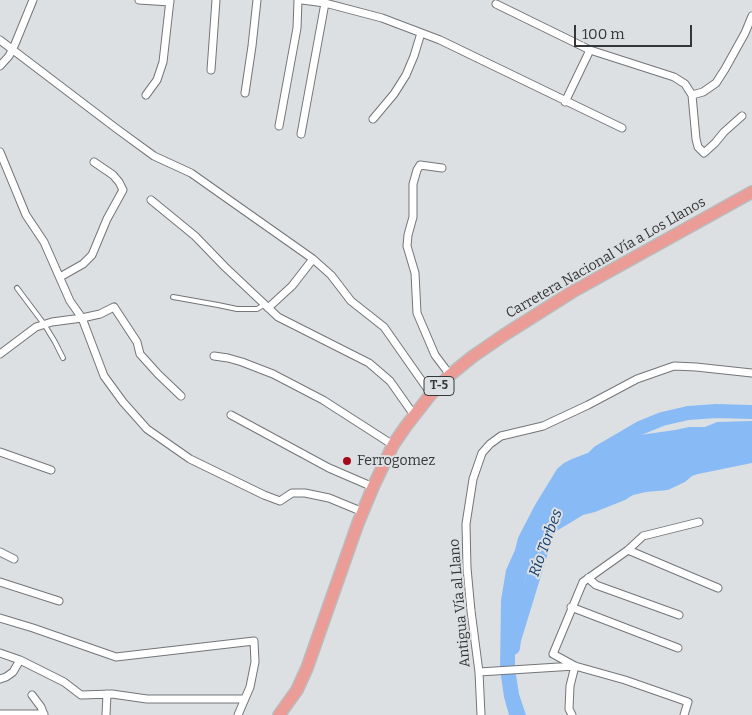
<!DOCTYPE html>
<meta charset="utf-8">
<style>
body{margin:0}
#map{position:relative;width:752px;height:715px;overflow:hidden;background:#dde0e3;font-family:Bitter,serif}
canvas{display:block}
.scale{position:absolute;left:574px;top:25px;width:118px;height:22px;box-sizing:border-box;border:2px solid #353637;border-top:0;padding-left:6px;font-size:15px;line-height:18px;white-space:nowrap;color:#353637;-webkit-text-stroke:4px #dde0e3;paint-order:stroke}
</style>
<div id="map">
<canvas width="752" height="715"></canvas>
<div class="scale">100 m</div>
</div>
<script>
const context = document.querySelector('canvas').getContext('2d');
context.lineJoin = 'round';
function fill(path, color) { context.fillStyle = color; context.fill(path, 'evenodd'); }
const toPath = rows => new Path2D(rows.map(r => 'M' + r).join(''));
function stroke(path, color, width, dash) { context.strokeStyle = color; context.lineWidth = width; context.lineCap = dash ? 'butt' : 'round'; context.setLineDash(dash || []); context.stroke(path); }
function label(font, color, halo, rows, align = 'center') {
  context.font = font + ' Bitter,serif'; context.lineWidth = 4; context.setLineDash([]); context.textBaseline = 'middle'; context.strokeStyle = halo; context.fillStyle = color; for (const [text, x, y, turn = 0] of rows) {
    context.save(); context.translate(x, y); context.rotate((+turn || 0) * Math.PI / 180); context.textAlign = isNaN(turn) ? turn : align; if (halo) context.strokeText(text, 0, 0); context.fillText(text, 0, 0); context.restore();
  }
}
fill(toPath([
 [752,421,752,463,698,474,692,476,685,482,668,490,646,492,633,495,625,500,595,512,583,515,550,535,531,563,525,580,518,615,518,624,515,646,515,668,519,694,526,715,509,715,504,697,500,669,501,600,506,570,515,550,518,538,522,530,535,505,557,469,564,463,572,459,598,449,625,442,640,435,675,430,689,427,705,427,717,422]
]), '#88bbf5');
stroke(toPath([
 [594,457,599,452,640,428,662,419,688,413,716,411,752,412],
 [513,648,514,640,548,529]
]), '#88bbf5', 14);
const service = toPath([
 [17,288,44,324,55,342,63,358],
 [173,297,218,305,237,309,257,309,264,305]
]);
const minor = toPath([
 [139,0,170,2],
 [302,0,325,3,382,18,440,40,622,128],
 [496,4,590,50,674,77,685,84,692,95,696,139,698,147,704,153,715,143,724,132,742,116],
 [0,40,117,129,154,156,191,173,313,259,331,275,351,301,384,327,431,394],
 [0,66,9,56,15,44,33,0],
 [211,70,216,0],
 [245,93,252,46,257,0],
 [146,95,157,80,163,62,170,0],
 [692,95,703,92,716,83,725,69,745,33,752,16],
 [565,102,590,50],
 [373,119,394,94,406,75,414,56,421,33],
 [279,126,297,28,298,0],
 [301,134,325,3],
 [0,152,26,215,44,242,70,301,82,318,104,376,123,402,147,429,190,459,264,495,280,501,292,493,305,493,329,498,363,512],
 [442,168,420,165,417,170,413,184,413,217,408,235,407,246,415,273,417,313,435,355,450,375],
 [151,200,195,236,225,267,278,317,369,363,390,381,414,415],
 [60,277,83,264,92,255,107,219,123,190,119,182,113,175,94,162],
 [268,308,292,286,313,259],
 [0,354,36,327,52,322,82,318,100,314,114,307,137,342,140,354,158,374,181,396],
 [214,356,228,358,242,362,273,374,323,400,393,445],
 [231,415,329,468,373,487],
 [0,452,51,470],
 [628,550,718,588],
 [0,552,14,559],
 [588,578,596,585,679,615],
 [0,582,59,601],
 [571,607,678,648],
 [0,618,33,628,116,657,254,641,255,662,250,687,238,715],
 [0,653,20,660,64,682,81,695,112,694,147,699,244,699],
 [479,672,575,666,570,686,569,709,572,715],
 [0,679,6,677,13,672,20,660],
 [32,695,41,707,44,715],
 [0,714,44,714],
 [106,715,107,694],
 [481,715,479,672,471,611,467,568,466,524,473,479,482,453,490,444,501,436,543,426,588,405,637,379,674,366,696,367,752,373],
 [684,715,688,702,625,680,575,666,553,654,583,582,628,550,643,536,699,522]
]);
const trunk = toPath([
 [279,715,297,690,307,668,358,523,373,487,393,445,406,426,431,394,450,375,472,357,504,335,572,292,752,192]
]);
stroke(service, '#737578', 6);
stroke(minor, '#737578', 9);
stroke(trunk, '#babbbb', 14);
stroke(service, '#fff', 4);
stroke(minor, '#fff', 7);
stroke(trunk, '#ec9c97', 11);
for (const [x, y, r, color] of [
 [347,461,5,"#a40a1b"]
]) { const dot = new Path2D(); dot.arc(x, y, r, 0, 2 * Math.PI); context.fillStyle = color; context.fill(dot); stroke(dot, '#dde0e3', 2); }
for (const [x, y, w] of [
 [439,386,30]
]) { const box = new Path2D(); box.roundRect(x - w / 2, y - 9.5, w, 19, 4); context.fillStyle = '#dde0e3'; context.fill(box); stroke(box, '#353637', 1); }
label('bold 12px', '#353637', null, [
 ["T-5",439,386]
]);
label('14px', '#353637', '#dde0e3', [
 ["Carretera Nacional Vía a Los Llanos",606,258,-30],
 ["Antigua Vía al Llano",460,603,-95]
]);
label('14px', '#353637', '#dde0e3', [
 ["Ferrogomez",357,461]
], 'left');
label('italic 15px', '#123d6c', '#dde0e3', [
 ["Río Torbes",546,543,-70]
]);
</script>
